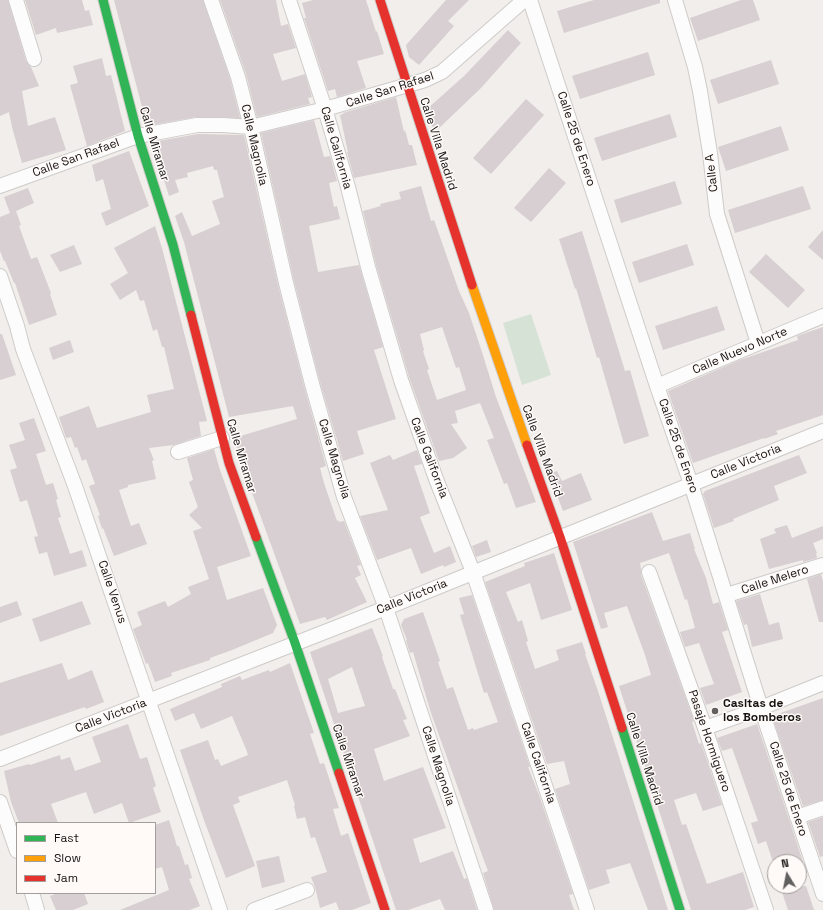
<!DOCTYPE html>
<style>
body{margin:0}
#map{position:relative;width:823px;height:910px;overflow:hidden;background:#f1eeeb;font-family:"Space Grotesk",sans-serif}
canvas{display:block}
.legend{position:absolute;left:16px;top:822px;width:140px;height:72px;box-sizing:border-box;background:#fffaf7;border:1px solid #a19e9b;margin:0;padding:5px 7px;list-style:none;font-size:12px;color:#151312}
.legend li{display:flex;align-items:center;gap:8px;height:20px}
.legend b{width:20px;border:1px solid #a19e9b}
.north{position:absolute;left:767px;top:854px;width:40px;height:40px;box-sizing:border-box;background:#fffaf7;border:1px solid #a19e9b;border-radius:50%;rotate:350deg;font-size:11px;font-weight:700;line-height:16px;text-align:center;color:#151312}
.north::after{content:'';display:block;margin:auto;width:14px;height:18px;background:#62605e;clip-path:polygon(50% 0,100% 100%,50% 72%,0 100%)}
</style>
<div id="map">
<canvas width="823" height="910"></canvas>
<ul class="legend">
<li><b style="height:5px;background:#30b455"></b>Fast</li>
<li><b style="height:5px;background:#ff9f0a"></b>Slow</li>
<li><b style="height:5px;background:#e5322d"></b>Jam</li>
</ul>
<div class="north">N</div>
</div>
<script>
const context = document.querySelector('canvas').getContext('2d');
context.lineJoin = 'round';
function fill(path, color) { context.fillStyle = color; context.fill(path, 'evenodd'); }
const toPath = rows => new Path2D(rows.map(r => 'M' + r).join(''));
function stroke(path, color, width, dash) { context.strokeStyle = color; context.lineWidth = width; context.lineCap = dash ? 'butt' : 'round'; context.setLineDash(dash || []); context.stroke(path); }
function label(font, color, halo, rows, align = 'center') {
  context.font = font + ' "Space Grotesk",sans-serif'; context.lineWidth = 3; context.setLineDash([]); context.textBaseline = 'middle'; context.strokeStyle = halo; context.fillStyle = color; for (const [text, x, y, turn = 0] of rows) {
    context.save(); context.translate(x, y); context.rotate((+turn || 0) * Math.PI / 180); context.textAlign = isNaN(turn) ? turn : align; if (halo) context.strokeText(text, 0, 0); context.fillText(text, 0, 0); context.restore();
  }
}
fill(toPath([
 [531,314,551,375,522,385,503,323]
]), '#d7e2d6');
fill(toPath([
 [0,0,8,0,26,61,31,67,39,86,22,91,28,126,55,117,66,150,22,163,12,127,9,112,0,116],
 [25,0,82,0,85,11,89,10,93,25,57,33,56,28,36,35],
 [114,0,203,0,230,79,240,118,196,117,147,126],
 [220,0,276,0,281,26,288,24,296,48,273,54,282,81,305,74,312,97,308,98,310,104,257,117,246,74],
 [313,0,366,0,376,32,377,31,384,54,357,61,366,88,337,97,335,89,328,91,304,18,306,18,302,3],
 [446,0,469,0,448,21,454,26,419,65,409,57,406,45],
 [594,0,660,0,660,3,564,33,557,11],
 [741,0,753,0,760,20,698,41,690,18],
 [508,30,521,43,481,88,436,131,432,126,426,110,464,76],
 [648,52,655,75,580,99,572,76],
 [102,58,106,76,111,75,125,131,87,146,70,85,78,83,73,66],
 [771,60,779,84,718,104,710,80],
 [396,97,404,132,405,130,409,145,412,145,417,165,354,178,347,152,348,152,340,115,343,114,343,113],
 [526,99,544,115,491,174,473,158],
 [670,114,677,137,602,161,594,138],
 [314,120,324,157,330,156,337,181,329,183,334,207,337,206,340,219,309,226,318,272,359,265,383,347,374,350,396,419,357,431,364,454,343,461,320,382,294,281,261,133],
 [781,126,789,150,726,171,718,147],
 [198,134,244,135,278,285,304,386,326,466,320,468,324,483,337,521,338,520,339,522,344,521,361,565,357,566,361,575,355,578,367,602,327,620,325,617,300,624,240,460,234,438,297,419,293,406,229,417,184,242,175,216,182,212,192,236,220,224,212,201,224,197,217,170,214,170,213,166,187,173,188,177,175,180,179,192,169,196,152,142],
 [129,151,149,206,106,226,101,213,111,209,103,179,96,182,92,165],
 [549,168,566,183,531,222,514,208],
 [675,181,682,204,621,223,614,200],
 [421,186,431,221,434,220,459,291,469,313,481,349,496,397,536,502,516,508,507,483,504,484,487,440,494,438,480,403,455,411,458,423,451,424,467,448,453,458,439,461,409,377,376,265,363,211,381,206,380,204,401,199,399,192],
 [442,327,456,368,459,367,466,390,437,400,427,370,429,369,423,351,424,350,420,334],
 [803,186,811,209,735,233,728,210],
 [28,188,34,203,16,211,21,225,19,226,31,259,37,257,51,293,50,294,57,315,29,325,15,283,14,283,5,261,4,261,0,251,0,217,10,213,4,197],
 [155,226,162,248,207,421,199,422,201,436,174,445,149,448,154,460,152,461,156,479,128,485,128,487,119,490,131,526,139,523,147,544,114,556,103,528,102,529,98,516,100,515,89,486,95,484,86,459,82,461,77,447,75,448,71,437,66,438,59,417,89,406,97,428,151,412,147,395,174,389,164,347,162,347,157,329,153,331,144,300,140,301,136,290,120,300,110,284,128,273,114,248],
 [823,230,823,260,808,247],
 [582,231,625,371,630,370,649,436,624,444,599,357,597,358,576,288,575,289,559,239],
 [687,244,694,265,639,283,632,262],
 [74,245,82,264,60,272,50,255],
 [766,254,805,290,788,308,749,272],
 [717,306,725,330,663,350,655,326],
 [823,327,823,415,776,431,778,434,764,439,764,438,693,463,668,391,740,360,798,340,797,336],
 [0,334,2,334,16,375,0,380],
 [70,340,74,352,53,360,49,348],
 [34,418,46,451,36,454,46,485,53,483,58,499,56,500,61,517,58,518,70,554,82,550,87,566,54,576,47,552,39,554,34,537,38,536,27,500,20,502,10,470,17,468,9,445,25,440,19,423],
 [214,449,219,467,251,556,217,567,227,600,263,588,277,625,273,633,232,650,210,658,210,660,171,673,172,676,155,682,148,663,146,664,133,629,142,625,137,612,165,601,168,607,191,594,188,587,209,579,193,531,202,528,189,515,198,507,189,482,193,480,187,458],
 [417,450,422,464,414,466,430,513,420,517,434,553,450,546,456,562,444,567,443,565,421,574,411,548,377,560,360,516,388,510,370,463,390,455,393,460],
 [799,455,807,473,774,486,779,500,733,519,734,521,714,528,703,494,705,491],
 [557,471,562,481,581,473,592,500,563,511,549,474],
 [652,512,663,541,690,533,695,549,694,549,706,578,713,604,719,602,728,630,722,632,742,692,706,705,700,688,714,684,699,643,685,647,680,632,695,628,687,599,685,600,669,553,640,563,641,569,641,575,694,721,692,722,699,744,701,743,722,805,703,811,696,793,674,800,682,825,686,824,707,884,743,872,754,907,745,910,691,910,619,686,651,675,645,655,627,606,604,613,608,627,601,629,573,542],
 [787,525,792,538,823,526,823,539,813,543,817,553,816,553,817,558,803,562,803,560,769,569,760,539,776,533,774,529],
 [487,540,491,552,476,557,472,546],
 [554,553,572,610,541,620,530,583,506,592,518,622,522,620,528,641,526,642,535,669,559,660,556,650,582,642,586,654,585,654,598,691,668,910,648,910,630,863,606,870,610,883,589,890,555,789,570,784,564,761,547,764,485,582,525,566,524,563],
 [821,574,823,581,823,622,819,622,807,579],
 [760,594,769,625,779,622,783,639,752,647,747,624,744,625,736,601],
 [472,595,530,767,528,767,539,795,573,894,569,895,574,910,494,910,483,873,488,871,482,855,431,713,413,652,410,653,406,641,407,640,401,625,404,619,423,612,440,661,438,662,447,689,453,687,468,730,473,728,474,730,498,722,487,692,484,693,460,615,464,614,459,598],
 [17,601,22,615,0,623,0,607],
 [82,601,91,624,40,642,32,619],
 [372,628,383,656,382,657,393,689,395,689,407,719,403,720,410,736,374,749,384,781,423,767,446,828,413,839,420,863,453,851,464,879,467,878,477,910,445,910,440,899,408,910,396,910,310,652],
 [352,667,365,706,338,713,328,679],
 [62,663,68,680,92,670,104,702,86,709,85,707,0,736,0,683],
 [290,663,314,733,310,734,320,764,324,763,339,808,333,809,341,836,348,833,371,903,352,910,339,910,336,902,320,908,315,887,311,877,327,872,315,837,311,838,305,817,297,819,294,806,295,805,287,780,238,797,240,802,233,805,255,866,226,878,205,823,180,750,208,740,215,760,218,759,221,766,248,755,246,749,232,716,201,729,194,713,175,721,170,709,222,687,221,684,240,676,242,680,269,670,270,672],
 [823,698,823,800,803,806,772,716],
 [128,724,140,759,147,757,156,786,153,788,161,812,129,823,122,803,94,814,86,792,51,804,58,823,19,823,11,802,4,771,29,764,30,765,60,755,61,760,70,757,75,771,101,762,92,737],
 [757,724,789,819,803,862,773,862,766,841,758,844,751,823,758,821,732,748,722,751,717,738],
 [823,817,823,856,820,857,808,822],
 [169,820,177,846,179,846,185,865,188,864,192,878,189,879,200,906,190,910,120,910,169,890,162,867,155,869,155,825],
 [279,856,285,882,262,888,256,861],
 [780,886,806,886,814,910,788,910],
 [58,893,84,893,88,904,73,910,56,910,50,896]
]), '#d7cfd1');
const street = toPath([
 [16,0,34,59],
 [211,0,238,77,251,127,286,283,312,384,344,497,386,608,486,910],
 [289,0,325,109,348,187,368,267,401,380,436,479,473,572,587,910],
 [530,0,657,386,691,484,761,708,823,894],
 [675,0,695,67,700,91,710,153,717,214,758,343],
 [0,186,138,136,197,125,223,125,251,127,325,109,425,80,442,72,524,0],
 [0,276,17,326,23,349,75,486,220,910],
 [657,386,823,316],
 [178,452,222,438],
 [649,572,705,728,766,910],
 [727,595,823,565],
 [705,728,761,708,823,683],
 [0,759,386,608,823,431],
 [0,802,17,851],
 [797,817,823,808],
 [32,893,37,910],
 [254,910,307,890]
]);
const fast = toPath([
 [103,0,138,136,173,245,191,315],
 [256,537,295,643,339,773],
 [622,728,680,910]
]);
const slow = toPath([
 [472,285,527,445]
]);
const jam = toPath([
 [380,0,472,285],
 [191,315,229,463,256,537],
 [527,445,560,537,622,728],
 [339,773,385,910]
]);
stroke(street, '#cecbc9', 16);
stroke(fast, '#cecbc9', 11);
stroke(slow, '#cecbc9', 11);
stroke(jam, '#cecbc9', 11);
stroke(street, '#fdfcfc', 14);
stroke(fast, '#30b455', 9);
stroke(slow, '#ff9f0a', 9);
stroke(jam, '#e5322d', 9);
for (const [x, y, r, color] of [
 [715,711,4,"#62605e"]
]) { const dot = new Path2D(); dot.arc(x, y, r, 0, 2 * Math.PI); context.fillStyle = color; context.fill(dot); stroke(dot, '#fffaf7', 1.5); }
label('12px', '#151312', '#fffaf7', [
 ["Calle San Rafael",390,90,-18],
 ["Calle 25 de Enero",576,139,72],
 ["Calle Miramar",154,144,73],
 ["Calle Villa Madrid",438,144,72],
 ["Calle Magnolia",254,145,77],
 ["Calle California",336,148,74],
 ["Calle San Rafael",76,158,-20],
 ["Calle A",712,173,-97],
 ["Calle Nuevo Norte",740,351,-23],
 ["Calle 25 de Enero",678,446,71],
 ["Calle Villa Madrid",542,451,70],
 ["Calle Miramar",241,456,73],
 ["Calle California",429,458,69],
 ["Calle Magnolia",334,459,73],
 ["Calle Victoria",746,462,-22],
 ["Calle Melero",775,580,-18],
 ["Calle Venus",112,592,71],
 ["Calle Victoria",412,597,-22],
 ["Calle Victoria",111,716,-21],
 ["Pasaje Hormiguero",709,741,71],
 ["Calle Villa Madrid",644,759,72],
 ["Calle Miramar",348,761,71],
 ["Calle California",538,763,71],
 ["Calle Magnolia",438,766,72],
 ["Calle 25 de Enero",788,789,72]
]);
label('bold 12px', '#151312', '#fffaf7', [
 ["Casitas de",723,704],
 ["los Bomberos",723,718]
], 'left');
</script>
